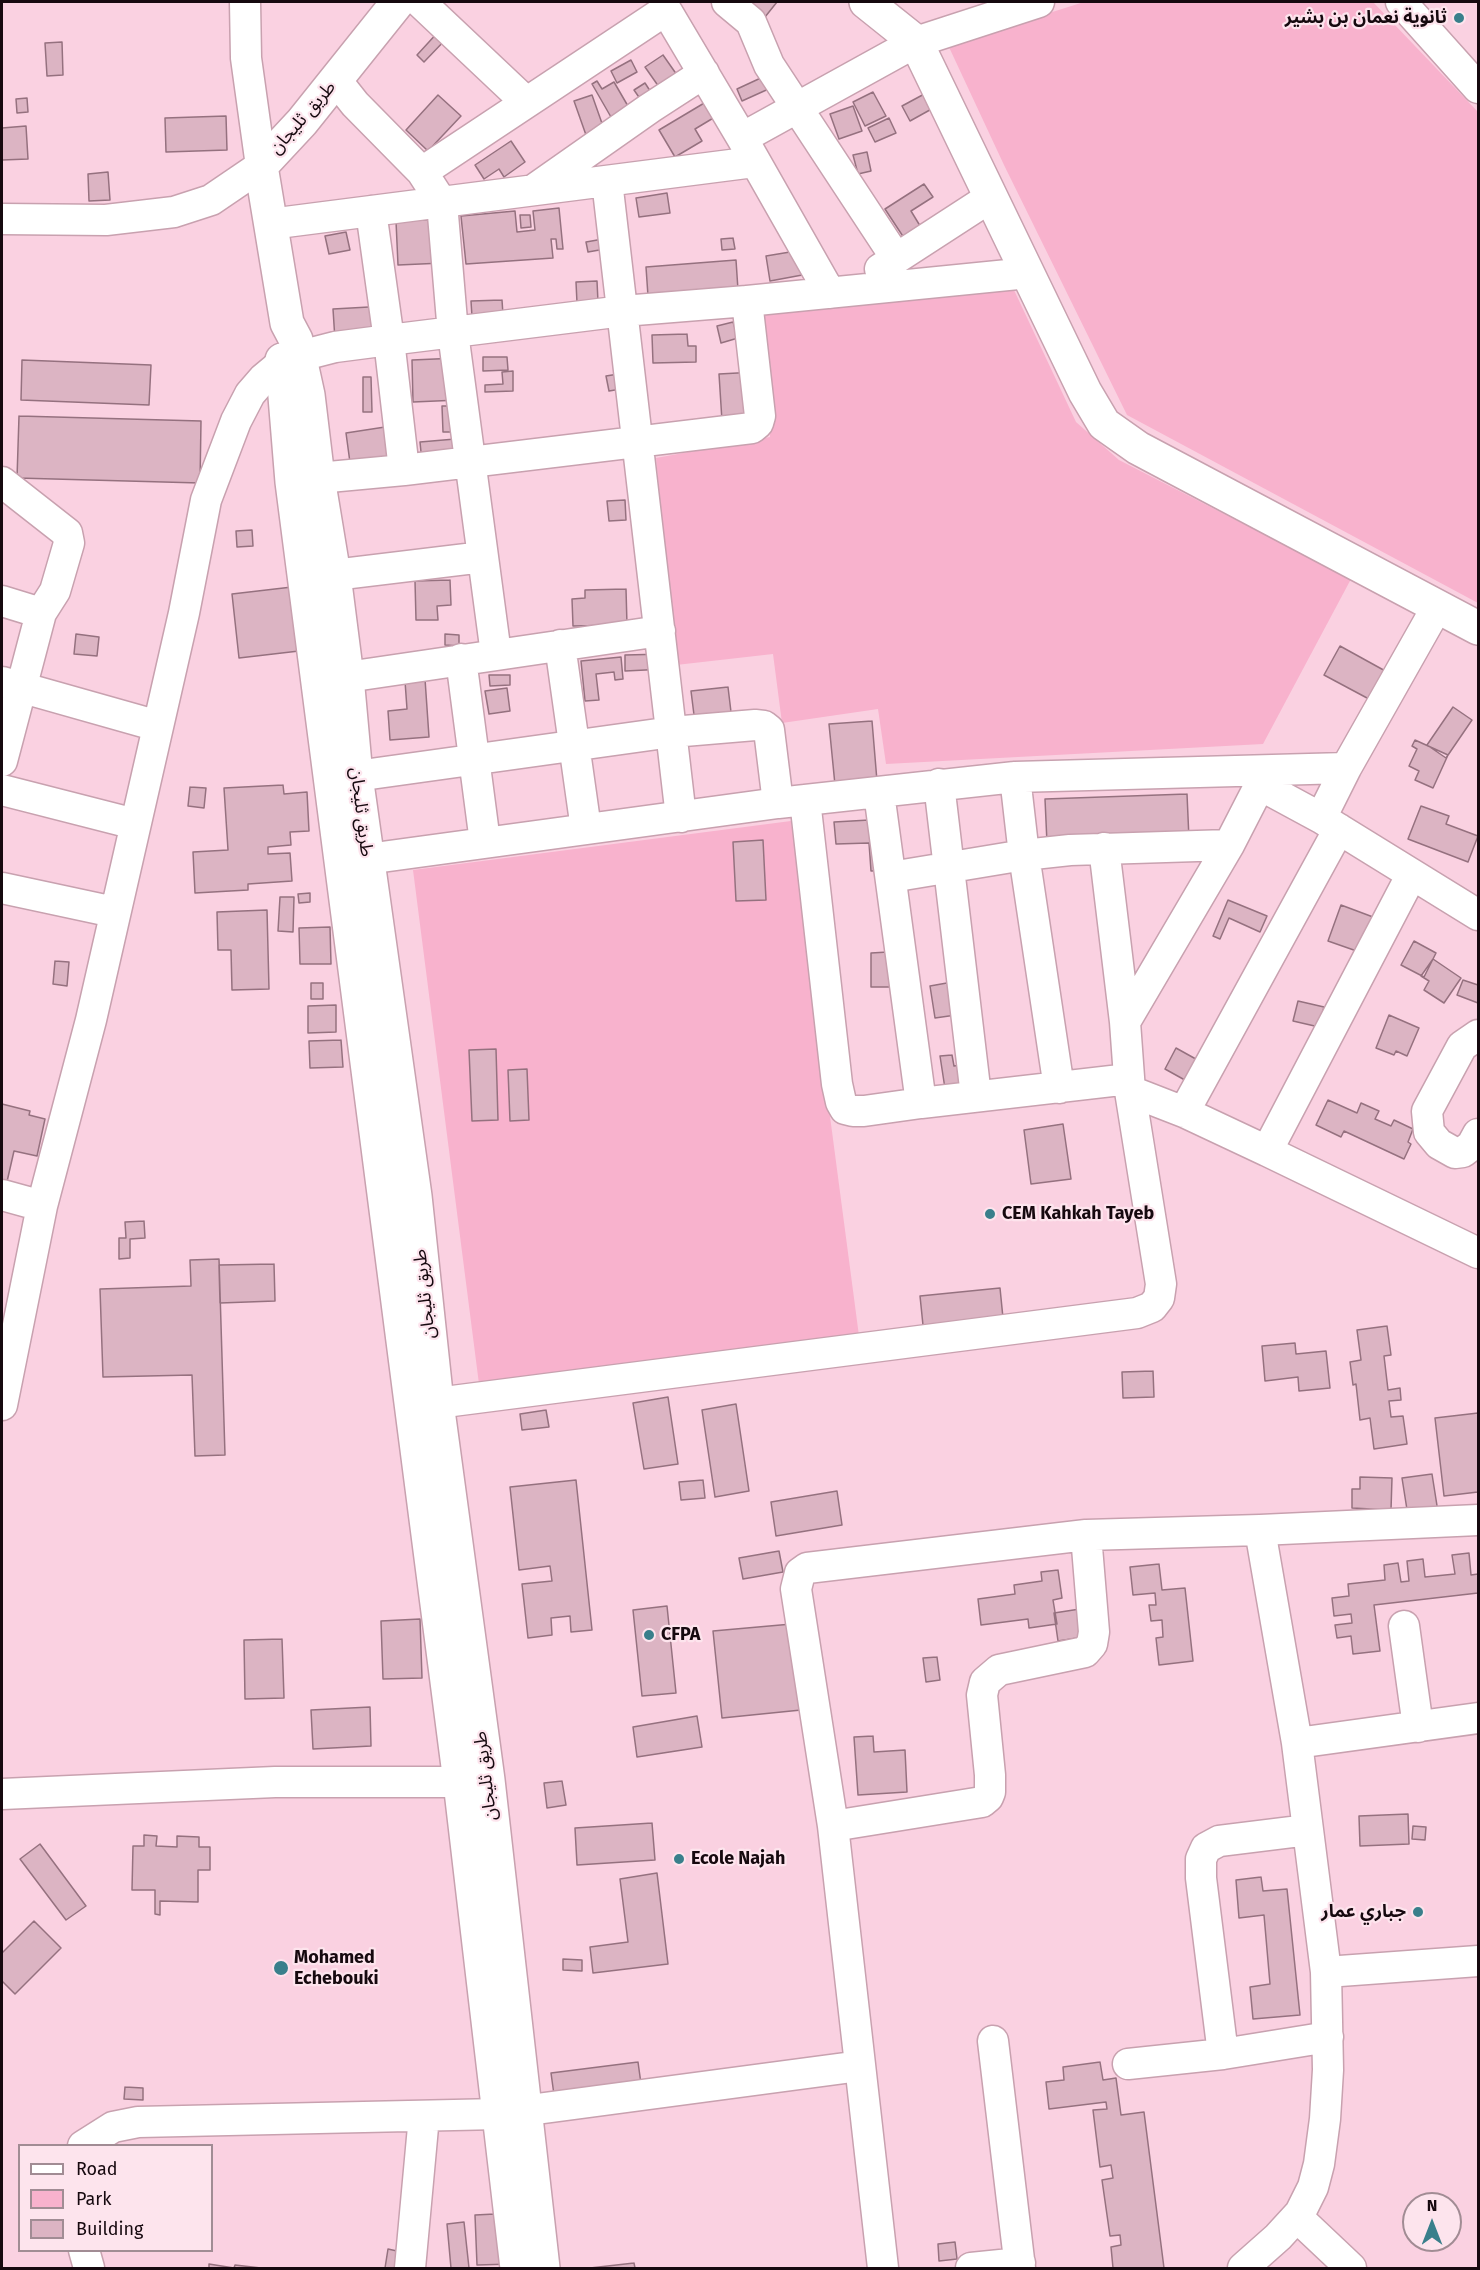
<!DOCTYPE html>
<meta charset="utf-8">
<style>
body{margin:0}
#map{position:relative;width:1480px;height:2270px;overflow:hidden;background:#fad1e1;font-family:"Fira Sans",sans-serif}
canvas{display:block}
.frame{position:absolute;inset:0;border:3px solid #16090f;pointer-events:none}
.legend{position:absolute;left:18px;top:2144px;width:195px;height:108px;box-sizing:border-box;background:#fde4ed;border:2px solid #a18c94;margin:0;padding:8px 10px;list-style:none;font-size:18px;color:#16090f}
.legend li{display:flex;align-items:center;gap:12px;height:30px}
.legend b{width:30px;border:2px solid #a18c94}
.north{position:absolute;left:1402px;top:2192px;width:60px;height:60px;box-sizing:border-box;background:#fde4ed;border:2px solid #a18c94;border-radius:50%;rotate:0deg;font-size:16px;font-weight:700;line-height:24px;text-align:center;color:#16090f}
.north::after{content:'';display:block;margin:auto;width:21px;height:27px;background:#397f8b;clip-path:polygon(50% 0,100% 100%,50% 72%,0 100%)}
</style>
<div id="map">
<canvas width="1480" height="2270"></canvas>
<div class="frame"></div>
<ul class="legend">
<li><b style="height:8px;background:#fff"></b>Road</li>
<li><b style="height:16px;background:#f8b2cd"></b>Park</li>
<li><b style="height:16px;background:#dcb4c3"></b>Building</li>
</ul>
<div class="north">N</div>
</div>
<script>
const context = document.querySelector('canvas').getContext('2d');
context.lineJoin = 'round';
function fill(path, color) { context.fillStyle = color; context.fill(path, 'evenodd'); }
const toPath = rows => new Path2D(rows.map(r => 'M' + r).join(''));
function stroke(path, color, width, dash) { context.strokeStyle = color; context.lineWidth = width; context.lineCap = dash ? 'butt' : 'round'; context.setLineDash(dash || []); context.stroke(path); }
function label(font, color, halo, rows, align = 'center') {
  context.font = font + ' "Fira Sans","Noto Sans Arabic",sans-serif'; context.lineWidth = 4.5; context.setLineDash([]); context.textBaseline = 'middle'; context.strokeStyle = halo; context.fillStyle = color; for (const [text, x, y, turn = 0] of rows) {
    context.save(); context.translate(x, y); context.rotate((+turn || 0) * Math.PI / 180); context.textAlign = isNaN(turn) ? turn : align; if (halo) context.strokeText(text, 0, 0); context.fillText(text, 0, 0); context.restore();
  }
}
fill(toPath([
 [1084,2,1373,2,1478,112,1478,603,1127,415,1004,165,948,45],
 [1014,290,1076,422,1119,460,1351,579,1263,744,886,764,878,709,782,723,773,654,676,665,656,458,770,437,760,312],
 [791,821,859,1336,479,1384,413,870]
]), '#f8b2cd');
const building = toPath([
 [744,2,777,2,765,17,744,2],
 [439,31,447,38,424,62,417,55,439,31],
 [62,42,63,75,47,76,45,43,62,42],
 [663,55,677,75,659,87,645,67,663,55],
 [631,60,637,72,617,83,611,71,631,60],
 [778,70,784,82,742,101,737,89,778,70],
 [597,81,602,89,614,82,632,113,615,124,592,84,597,81],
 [645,83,654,97,643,103,634,90,645,83],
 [873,92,886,116,865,126,853,102,873,92],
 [928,92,937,106,910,121,902,106,928,92],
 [438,95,461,116,428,151,406,130,438,95],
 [592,95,604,129,586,135,574,101,592,95],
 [716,96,725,111,695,129,702,141,675,157,659,130,716,96],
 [27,98,28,112,17,113,16,99,27,98],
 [853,106,862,131,839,139,830,114,853,106],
 [226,116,227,150,166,152,165,118,226,116],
 [889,118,896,133,875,142,868,128,889,118],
 [26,126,28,159,2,160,2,128,26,126],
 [511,141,525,162,504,177,499,169,484,179,475,165,511,141],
 [867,152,871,171,858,174,853,155,867,152],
 [108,172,110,200,89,201,88,174,108,172],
 [924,184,933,197,911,211,925,234,908,244,885,209,924,184],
 [667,193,670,213,639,217,636,198,667,193],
 [559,208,563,249,557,249,556,239,551,239,553,258,466,264,461,216,515,211,517,232,535,230,533,211,559,208],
 [520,215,530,215,531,227,521,228,520,215],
 [441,219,443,263,398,265,396,221,441,219],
 [346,232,350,250,329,254,325,236,346,232],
 [620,236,622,246,588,252,586,242,620,236],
 [733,238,735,249,722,250,721,239,733,238],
 [808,249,813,273,770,281,766,256,808,249],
 [736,260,738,290,648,296,646,267,736,260],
 [597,281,598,302,577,303,576,282,597,281],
 [502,300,503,315,472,317,471,301,502,300],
 [387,306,383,337,335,340,333,309,387,306],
 [733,322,738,338,721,343,717,326,733,322],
 [687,334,688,346,696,346,696,362,653,363,652,335,687,334],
 [483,357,507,357,508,370,483,371,483,357],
 [458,358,459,400,413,402,412,360,458,358],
 [22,360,151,365,149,405,21,400,22,360],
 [513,371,513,391,485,392,485,385,503,384,502,372,513,371],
 [637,371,639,386,609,391,606,376,637,371],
 [756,372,758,420,722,421,719,374,756,372],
 [363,377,371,377,372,412,363,412,363,377],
 [442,406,458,406,458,432,443,432,442,406],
 [19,416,201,421,200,483,17,478,19,416],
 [398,425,404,467,351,470,346,433,398,425],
 [467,438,469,459,422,462,420,442,467,438],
 [625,500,626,520,609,521,607,501,625,500],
 [252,530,253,546,237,547,236,531,252,530],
 [450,580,451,605,437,606,438,620,416,620,415,581,450,580],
 [292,587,299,651,239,658,232,594,292,587],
 [626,589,627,625,573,626,572,599,585,598,585,590,626,589],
 [76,634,99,637,97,656,74,654,76,634],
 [445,634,459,635,459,646,445,645,445,634],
 [1340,646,1398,678,1382,706,1324,675,1340,646],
 [666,654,666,669,625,671,625,655,666,654],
 [621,657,623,679,615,680,614,672,596,674,599,700,585,701,581,661,621,657],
 [489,675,510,675,510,685,490,686,489,675],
 [425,679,429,737,390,740,388,711,407,709,405,681,425,679],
 [728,687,731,712,694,715,691,691,728,687],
 [507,688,510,711,489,714,485,691,507,688],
 [1453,707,1472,720,1446,758,1427,745,1453,707],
 [872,721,877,781,835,785,829,724,872,721],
 [1415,740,1448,755,1433,788,1415,780,1419,771,1409,766,1417,749,1412,746,1415,740],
 [283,785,284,794,307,792,309,831,290,832,291,845,268,847,268,854,290,853,292,881,248,884,248,890,195,893,193,852,228,850,224,788,283,785],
 [190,787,206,788,204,808,188,806,190,787],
 [1187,794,1189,839,1047,843,1045,799,1187,794],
 [1421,806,1449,816,1446,824,1478,836,1468,862,1408,839,1421,806],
 [887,819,889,870,871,871,869,843,836,844,834,822,887,819],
 [763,840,766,900,736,901,733,842,763,840],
 [310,893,310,902,299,903,298,894,310,893],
 [280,897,294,897,293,932,278,931,280,897],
 [1228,900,1267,916,1260,932,1229,918,1220,939,1213,936,1228,900],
 [1341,905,1381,920,1368,955,1328,941,1341,905],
 [267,910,269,989,232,990,231,950,218,950,217,912,267,910],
 [330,927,331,964,300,964,299,928,330,927],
 [1414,941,1436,953,1424,977,1401,965,1414,941],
 [888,952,904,987,871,987,871,953,888,952],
 [1433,959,1461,978,1444,1003,1424,990,1429,981,1421,976,1433,959],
 [55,961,69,962,67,986,53,984,55,961],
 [1463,980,1478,985,1478,1003,1457,995,1463,980],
 [958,981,963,1014,935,1018,930,986,958,981],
 [311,983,323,983,323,999,311,999,311,983],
 [1298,1001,1324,1007,1319,1027,1293,1021,1298,1001],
 [336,1005,336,1032,308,1033,308,1006,336,1005],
 [1389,1015,1419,1028,1407,1056,1396,1051,1394,1055,1376,1048,1389,1015],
 [341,1040,343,1067,310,1068,309,1041,341,1040],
 [1176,1048,1203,1063,1192,1084,1165,1069,1176,1048],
 [496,1049,498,1120,472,1121,469,1050,496,1049],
 [952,1055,954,1066,974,1063,978,1090,946,1095,940,1056,952,1055],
 [527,1069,529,1120,510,1121,508,1070,527,1069],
 [1328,1100,1357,1113,1361,1103,1379,1111,1375,1119,1391,1126,1394,1120,1413,1129,1408,1142,1411,1144,1404,1159,1344,1131,1341,1137,1316,1125,1328,1100],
 [2,1104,30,1111,29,1115,45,1119,37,1156,14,1151,6,1186,2,1185,2,1104],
 [1063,1124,1071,1179,1031,1184,1024,1130,1063,1124],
 [144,1221,145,1238,130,1239,130,1258,119,1259,119,1238,126,1238,125,1222,144,1221],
 [219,1259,225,1455,195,1456,192,1375,103,1377,100,1289,191,1286,190,1260,219,1259],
 [274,1264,275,1301,220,1303,219,1265,274,1264],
 [1000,1288,1004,1328,924,1335,920,1296,1000,1288],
 [1387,1326,1391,1355,1384,1356,1388,1390,1400,1388,1401,1400,1389,1401,1391,1417,1403,1416,1407,1444,1374,1449,1370,1418,1360,1420,1356,1384,1353,1385,1350,1362,1361,1360,1357,1330,1387,1326],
 [1295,1343,1296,1354,1326,1351,1330,1388,1299,1391,1298,1377,1265,1381,1262,1346,1295,1343],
 [1153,1371,1154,1397,1123,1398,1122,1372,1153,1371],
 [668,1397,678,1464,644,1469,633,1403,668,1397],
 [736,1404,749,1491,715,1497,702,1410,736,1404],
 [546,1410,549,1427,522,1430,520,1414,546,1410],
 [1478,1413,1478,1492,1444,1496,1435,1418,1478,1413],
 [1432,1474,1438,1512,1408,1516,1402,1478,1432,1474],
 [1360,1477,1392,1478,1391,1510,1352,1508,1352,1489,1360,1489,1360,1477],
 [576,1480,592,1630,571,1632,570,1616,551,1618,552,1635,528,1638,522,1584,552,1581,550,1566,519,1570,510,1487,576,1480],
 [703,1480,705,1498,681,1500,679,1482,703,1480],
 [837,1491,842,1525,776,1536,771,1502,837,1491],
 [779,1551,783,1572,743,1579,739,1558,779,1551],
 [1469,1553,1471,1575,1478,1574,1478,1593,1374,1605,1380,1651,1353,1654,1351,1636,1337,1638,1335,1625,1352,1623,1351,1614,1334,1616,1332,1598,1349,1596,1348,1584,1385,1580,1384,1565,1398,1563,1401,1582,1409,1581,1407,1561,1423,1559,1425,1577,1455,1574,1452,1555,1469,1553],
 [1159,1564,1162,1590,1185,1588,1193,1661,1159,1665,1156,1638,1163,1637,1162,1620,1151,1621,1149,1605,1156,1605,1155,1593,1133,1595,1130,1567,1159,1564],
 [1058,1570,1062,1598,1053,1600,1057,1624,1029,1628,1028,1619,981,1625,978,1599,1015,1594,1014,1585,1042,1581,1041,1572,1058,1570],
 [667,1606,676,1693,642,1696,633,1610,667,1606],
 [1080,1609,1084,1637,1058,1641,1054,1613,1080,1609],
 [420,1619,422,1678,383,1679,381,1621,420,1619],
 [803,1623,811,1709,722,1718,713,1631,803,1623],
 [282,1639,284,1698,245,1699,244,1640,282,1639],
 [937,1657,940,1680,926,1682,923,1658,937,1657],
 [370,1707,371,1746,313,1749,311,1710,370,1707],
 [697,1716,702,1747,637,1757,633,1727,697,1716],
 [873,1736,874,1752,905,1750,907,1792,858,1795,854,1737,873,1736],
 [562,1781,566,1805,547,1808,544,1783,562,1781],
 [1408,1814,1409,1844,1360,1846,1359,1816,1408,1814],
 [652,1823,655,1860,577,1865,575,1828,652,1823],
 [1413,1826,1426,1827,1425,1840,1412,1839,1413,1826],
 [144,1835,157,1836,156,1846,177,1847,177,1836,199,1837,199,1847,210,1847,210,1870,198,1870,198,1902,160,1901,160,1915,155,1914,155,1890,132,1890,133,1846,144,1846,144,1835],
 [40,1844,86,1906,66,1920,20,1859,40,1844],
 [657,1873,668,1964,593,1973,590,1947,628,1942,620,1879,657,1873],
 [1261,1877,1263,1891,1287,1889,1300,2015,1253,2019,1250,1987,1270,1984,1264,1915,1239,1918,1236,1880,1261,1877],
 [34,1921,61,1948,15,1994,2,1981,2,1953,34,1921],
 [563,1959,582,1960,582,1971,563,1970,563,1959],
 [638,2062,642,2091,555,2102,551,2073,638,2062],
 [1100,2062,1103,2080,1116,2078,1121,2115,1144,2112,1164,2268,1113,2268,1111,2247,1121,2245,1120,2235,1110,2236,1102,2180,1113,2178,1111,2165,1100,2167,1093,2110,1107,2109,1106,2102,1049,2109,1046,2082,1064,2080,1063,2067,1100,2062],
 [125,2087,143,2088,143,2100,124,2099,125,2087],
 [495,2214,513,2264,477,2265,475,2215,495,2214],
 [464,2222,469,2268,451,2268,447,2224,464,2222],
 [955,2242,957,2259,939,2261,938,2244,955,2242],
 [388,2249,406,2253,403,2268,385,2268,388,2249],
 [634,2263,635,2268,590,2268,634,2263],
 [209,2264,234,2268,235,2265,261,2268,209,2268,209,2264]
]);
fill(building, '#dcb4c3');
stroke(building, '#95717f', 1.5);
const minor = toPath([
 [420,2,526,102],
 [727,2,751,22,769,65,896,258],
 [1401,2,1478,88],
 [336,80,355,104,422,172,666,10,742,138],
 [422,172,442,203,453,333,496,654],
 [607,181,681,817],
 [536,188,650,108,704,73],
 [371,211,389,340,404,470],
 [2,219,106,220,174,212,211,200,261,166,246,58,245,2],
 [270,224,754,162],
 [880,269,991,197],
 [830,293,742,138,916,42,1039,2],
 [318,478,404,470,752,428,758,423,760,416,747,301],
 [2,482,67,533,69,543,55,591,41,613,2,761],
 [334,575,483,557],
 [2,601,41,613],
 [560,645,586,829],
 [461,659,485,842],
 [347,677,660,631],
 [2,682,158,726],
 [356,776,672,732,755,725,764,726,769,730,778,803],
 [1015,777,1024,855,1059,1088],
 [939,784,976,1096],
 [1260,785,1321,818,1478,915],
 [2,790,135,824],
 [879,793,921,1103],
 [805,800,837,1084,841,1102,845,1109,853,1111,864,1111,921,1103,1129,1079],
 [1321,818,1346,768],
 [1104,848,1125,1022],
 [345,862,778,803,1015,777,1346,768,1437,607],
 [1412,874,1267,1151,1478,1253],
 [891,877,1024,855,1070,850,1229,845],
 [2,888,114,912],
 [1478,1035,1462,1046,1427,1111,1429,1132,1439,1144,1455,1153,1463,1152,1472,1145,1478,1134],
 [1130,1091,1184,1112,1267,1151],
 [1184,1112,1339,829],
 [2,1195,42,1206],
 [437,1403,1137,1313,1152,1307,1159,1298,1161,1284,1130,1091,1125,1022,1229,845,1267,771],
 [2,1405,42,1206,91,1020,184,613,206,500,236,421,250,394,263,379,281,364,300,356,335,347,389,340,623,311,747,301,1028,273],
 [1404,1626,1418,1727],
 [1297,1743,1478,1718],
 [2,1794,275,1782,460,1782,484,1780],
 [833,1826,982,1802,988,1797,990,1792,990,1775,982,1695,985,1682,999,1670,1085,1652,1092,1644,1094,1632,1086,1535],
 [1326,1972,1478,1961],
 [993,2041,1020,2268],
 [1223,2054,1201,1878,1201,1859,1206,1848,1219,1841,1308,1830],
 [1128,2064,1223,2054,1328,2037],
 [83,2146,113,2127,138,2122,499,2114,860,2066],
 [1297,2217,1351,2268],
 [84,2250,89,2268],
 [410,2268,424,2116],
 [883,2268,833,1826,796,1589,800,1573,807,1568,1086,1535,1260,1530,1478,1520],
 [971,2268,1020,2263],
 [1243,2268,1278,2237,1300,2213,1313,2187,1319,2164,1325,2119,1328,2070,1326,1972,1297,1743,1260,1530]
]);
const major = toPath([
 [398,2,302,122,261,166,287,323,296,340,308,395,318,478,334,575,347,677,356,776,415,1196,437,1403,488,1780,543,2268],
 [866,2,916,42,1085,392,1104,424,1138,448,1478,628],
 [282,360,292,482,460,1782,517,2268]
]);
stroke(minor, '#c8a1af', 33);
stroke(major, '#c8a1af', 36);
stroke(minor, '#fff', 30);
stroke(major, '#fff', 33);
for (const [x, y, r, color] of [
 [1459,18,6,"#397f8b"],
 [990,1214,6,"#397f8b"],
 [649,1635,6,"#397f8b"],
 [679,1859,6,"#397f8b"],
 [1418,1912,6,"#397f8b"],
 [281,1968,8,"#397f8b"]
]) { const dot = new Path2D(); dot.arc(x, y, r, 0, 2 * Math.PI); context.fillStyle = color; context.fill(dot); stroke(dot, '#fde4ed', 2); }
label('bold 18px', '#16090f', '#fde4ed', [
 ["ثانوية نعمان بن بشير",1447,18,"right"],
 ["CEM Kahkah Tayeb",1002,1214],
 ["CFPA",661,1635],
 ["Ecole Najah",691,1859],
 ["جباري عمار",1406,1912,"right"],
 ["Mohamed",294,1958],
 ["Echebouki",294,1979]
], 'left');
label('18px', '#16090f', '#fde4ed', [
 ["طريق ثليجان",303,118,-49],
 ["طريق ثليجان",361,812,83],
 ["طريق ثليجان",425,1294,-96],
 ["طريق ثليجان",486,1776,-97]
]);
</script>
